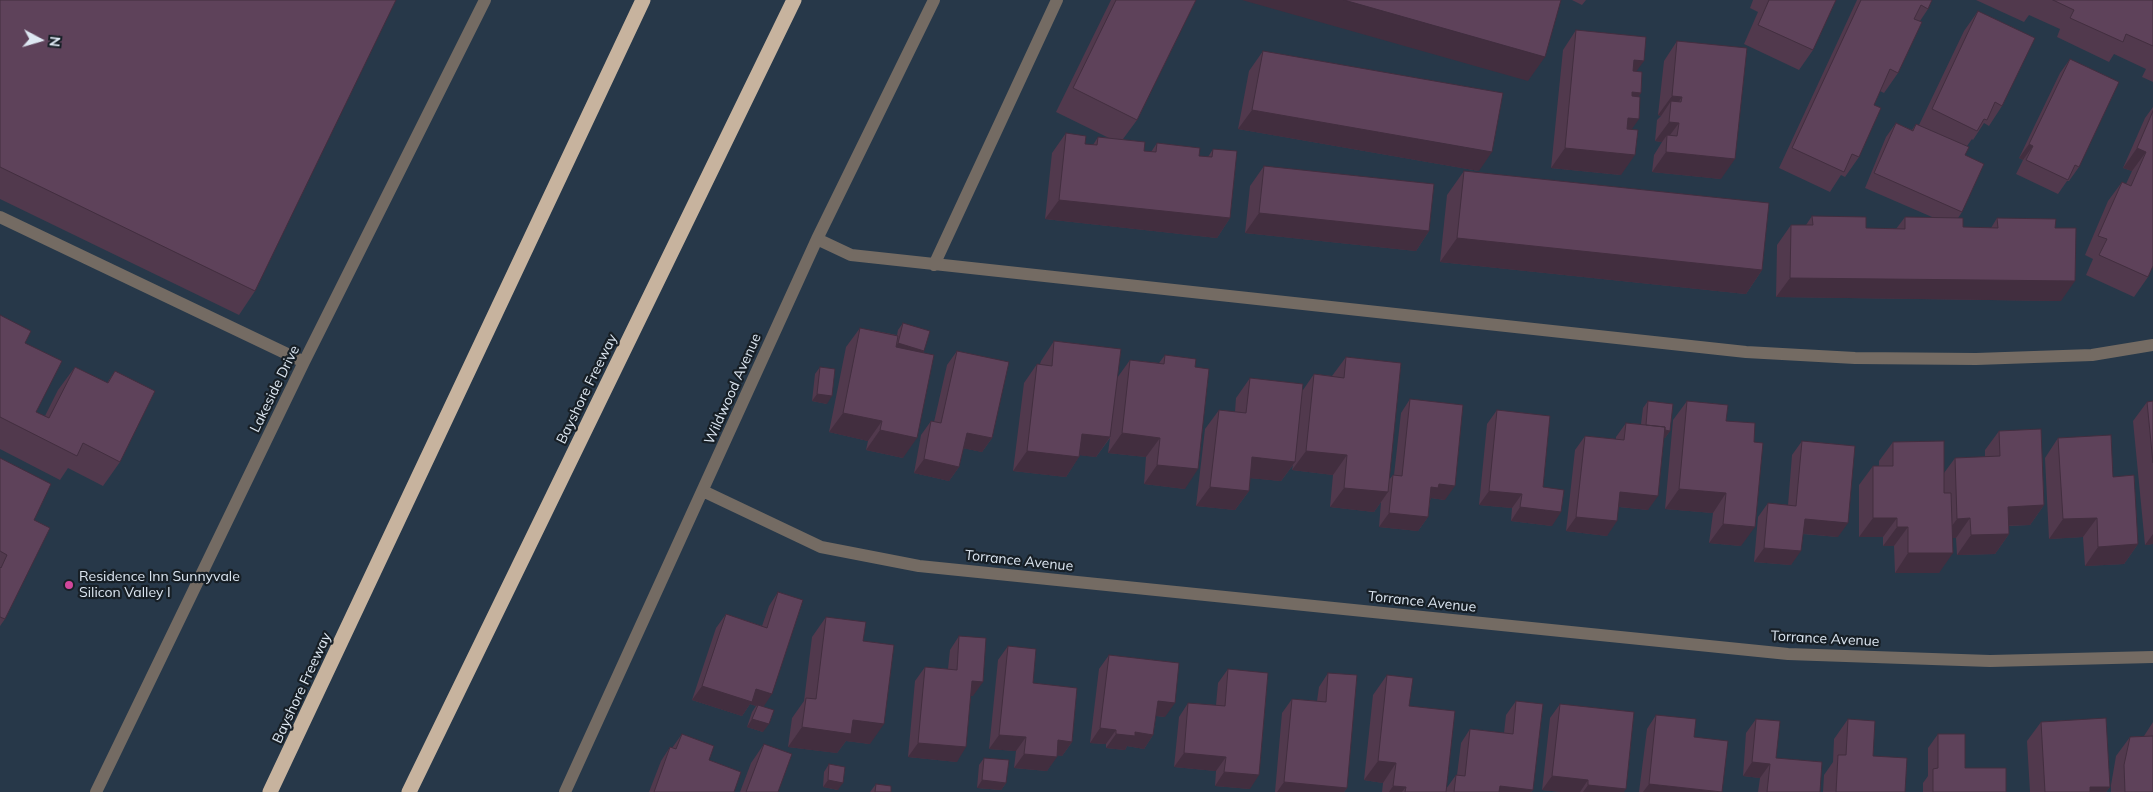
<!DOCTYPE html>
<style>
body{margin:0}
#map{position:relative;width:2153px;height:792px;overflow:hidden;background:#273849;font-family:Mulish,sans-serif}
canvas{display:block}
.north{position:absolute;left:15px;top:15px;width:50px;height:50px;-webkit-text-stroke:4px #171f26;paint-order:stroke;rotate:96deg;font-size:14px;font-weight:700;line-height:20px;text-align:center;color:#dde7f2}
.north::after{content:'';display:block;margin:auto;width:18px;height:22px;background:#dde7f2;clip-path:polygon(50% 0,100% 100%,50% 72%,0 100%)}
</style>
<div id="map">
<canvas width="2153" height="792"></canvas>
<div class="north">N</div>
</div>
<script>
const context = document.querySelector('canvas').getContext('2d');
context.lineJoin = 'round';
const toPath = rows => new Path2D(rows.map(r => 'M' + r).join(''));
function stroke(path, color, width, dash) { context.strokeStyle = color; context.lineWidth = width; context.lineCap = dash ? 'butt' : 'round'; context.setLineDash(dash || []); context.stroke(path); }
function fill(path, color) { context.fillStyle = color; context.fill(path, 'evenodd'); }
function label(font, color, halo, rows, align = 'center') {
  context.font = font + ' Mulish,sans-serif'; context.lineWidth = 4.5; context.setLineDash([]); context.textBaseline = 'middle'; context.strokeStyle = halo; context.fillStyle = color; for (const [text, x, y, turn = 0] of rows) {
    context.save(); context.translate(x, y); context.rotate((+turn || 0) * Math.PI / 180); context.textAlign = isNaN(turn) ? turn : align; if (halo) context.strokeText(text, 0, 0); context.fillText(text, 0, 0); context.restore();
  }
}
stroke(toPath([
 [0,217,304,362],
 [817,239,851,255,1746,352,1855,358,1976,359,2092,355,2153,345],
 [934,265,1057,0],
 [703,491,821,547,919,566,1788,654,1990,661,2153,657],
 [96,792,304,362,485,0],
 [565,792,817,239,934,0]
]), '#746b63', 12);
stroke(toPath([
 [270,792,643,0],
 [409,792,794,0]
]), '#c7b39e', 15);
fill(toPath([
 [0,0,255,291,239,315,0,199],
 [1111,0,1196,0,1137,120,1123,139,1144,151,1151,152,1157,143,1199,156,1208,157,1213,149,1230,218,1217,238,1045,219,1052,153,1066,133,1085,144,1093,145,1098,137,1109,138,1056,112],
 [1572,0,1586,0,1582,5],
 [1753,0,1836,0,1813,50,1799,70,1744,44,1758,12,1750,8],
 [1857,0,1932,0,1928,9,1920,21,1898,73,1884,93,1880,91,1874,105,1859,157,1845,177,1841,175,1830,192,1779,168],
 [1976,0,2153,0,2153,82,2142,77,2146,69,2114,54,2109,62,2057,37,2060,29,2029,15,2024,22],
 [1978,11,2002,106,1989,126,1984,123,1973,140,1972,139,1967,146,1965,155,1962,212,1958,218,1963,227,1991,228,1997,218,2055,228,2061,301,1776,297,1777,245,1791,225,1806,225,1812,216,1866,228,1896,229,1905,217,1932,217,1865,188,1886,137,1896,123,1912,130,1916,124,1919,125,1964,31],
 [1576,30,1636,71,1641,93,1638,97,1621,175,1551,168,1563,50],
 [1677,41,1721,179,1652,172,1654,155,1662,142,1655,141,1657,120,1661,116,1658,115,1664,61],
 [1263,51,1479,171,1238,129,1249,71],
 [2070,59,2079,167,2069,181,2067,181,2058,194,2016,174,2023,160,2019,158,2060,73],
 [2153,107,2153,266,2148,277,2134,297,2086,275,2093,259,2085,255,2108,201,2122,182,2126,184,2132,171,2123,168,2145,118],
 [1264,166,1429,231,1416,251,1245,233,1250,186],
 [1464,171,1762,270,1746,294,1440,262,1447,195],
 [0,315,25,343,36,412,45,416,58,390,75,367,107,383,115,371,120,462,103,486,68,468,60,480,0,449],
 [903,323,924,351,923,353,903,458,866,450,868,441,829,432,846,347,860,328,897,335,898,330],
 [1054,341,1117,378,1130,360,1159,363,1165,355,1185,489,1144,484,1146,457,1108,453,1110,438,1096,457,1080,455,1066,477,1013,471,1024,383,1037,364,1040,364,1041,361],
 [957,351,992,438,982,452,963,448,959,467,949,481,914,473,921,435,931,421,934,422,947,365],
 [1346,357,1389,480,1393,475,1394,475,1401,413,1410,399,1445,500,1431,498,1430,500,1428,517,1418,531,1379,527,1381,502,1374,512,1330,507,1333,475,1292,470,1293,465,1281,481,1250,478,1249,491,1235,510,1196,506,1205,429,1219,410,1235,412,1236,398,1250,378,1303,390,1314,374,1332,376],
 [820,367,827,404,812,401,815,374],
 [1648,401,1670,431,1665,438,1664,438,1648,510,1619,507,1607,536,1566,531,1575,450,1585,436,1616,439,1616,437,1626,423,1641,424,1643,408],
 [1687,401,1726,421,1741,546,1709,543,1713,513,1665,509,1673,420],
 [2153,401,2153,544,2145,545,2133,421,2147,402],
 [1497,410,1543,487,1552,526,1511,521,1512,508,1479,505,1487,424],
 [1999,431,2044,505,2030,525,2009,526,2009,534,1995,554,1957,555,1956,538,1952,538,1939,573,1895,573,1894,546,1883,546,1883,537,1859,537,1859,485,1873,466,1879,466,1879,461,1893,442,1944,473,1955,458,1985,457,1985,450],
 [2058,438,2113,477,2138,544,2124,564,2085,566,2083,537,2049,539,2045,458],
 [1802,441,1838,537,1803,534,1791,565,1754,562,1758,517,1768,503,1788,505,1792,455],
 [0,458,34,520,5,619,0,626],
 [778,592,763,707,763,732,747,727,752,712,756,706,750,704,742,716,692,700,716,628,726,614,762,626,769,606],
 [826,617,863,641,870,744,846,741,837,753,788,747,792,718,804,701,812,637],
 [959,636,973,696,971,696,957,762,908,757,915,681,925,667,948,669,950,650],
 [1008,646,1072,742,1062,756,1057,755,1047,771,1014,768,1016,751,989,749,998,660],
 [1109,655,1165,717,1156,716,1153,735,1144,749,1127,746,1125,750,1106,748,1106,744,1090,743,1099,669],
 [1228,669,1250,789,1215,786,1216,771,1174,767,1179,717,1188,703,1216,705,1218,683],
 [1328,673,1347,788,1344,792,1275,792,1282,713,1292,699,1317,701,1319,687],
 [1387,675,1409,706,1446,789,1456,775,1457,775,1461,743,1470,729,1504,733,1506,715,1516,701,1533,790,1531,792,1382,792,1383,783,1364,780,1373,695],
 [1560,704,1624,792,1561,792,1542,790,1550,718],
 [1656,715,1694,737,1722,792,1639,792,1647,729],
 [1756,719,1776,758,1820,792,1758,792,1760,778,1743,776,1746,733],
 [1848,719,1873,756,1905,792,1823,792,1824,775,1833,762,1834,739],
 [2041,722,2110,787,2106,792,2030,792,2027,741],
 [2153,722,2153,792,2111,792,2111,785,2116,756,2130,737,2144,736],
 [682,734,709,760,734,792,649,792,661,761,670,747,672,748],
 [1938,734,1965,768,2006,792,1923,792,1923,783,1928,776,1928,748],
 [764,744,778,792,740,792,751,763],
 [984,758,1006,783,1001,790,977,788,979,765],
 [829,764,838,790,823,787,824,772],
 [876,784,891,792,870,792]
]), '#51394d');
fill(toPath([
 [1242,0,1344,0,1545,57,1528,81],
 [1634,60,1644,61,1630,80],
 [1632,92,1641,93,1627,113],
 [1672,96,1682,97,1670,115,1671,101,1661,116,1658,115],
 [1252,110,1492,152,1479,171,1238,129],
 [1628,118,1639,119,1625,139],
 [1669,122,1679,123,1667,139,1667,135,1662,142,1655,141],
 [2029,144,2033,146,2023,160,2019,158],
 [1565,148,1635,155,1621,175,1551,168],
 [2137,148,2146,152,2132,171,2123,168],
 [1666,152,1735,159,1721,179,1652,172],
 [1059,200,1230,218,1217,238,1045,219],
 [1259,213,1429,231,1416,251,1245,233],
 [1457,238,1762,270,1746,294,1440,262],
 [1790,278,2075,281,2061,301,1776,297],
 [898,343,924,351,919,358,893,350],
 [817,394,832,396,827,404,812,401],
 [843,413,882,421,868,441,829,432],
 [1645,428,1670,431,1665,438,1640,436],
 [880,430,917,438,903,458,866,450],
 [967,433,992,438,982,452,957,447],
 [1122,433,1160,438,1146,457,1108,453],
 [1082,434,1110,437,1096,457,1068,454],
 [1027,451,1079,457,1066,477,1013,471],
 [1306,451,1347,455,1333,475,1292,470],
 [1252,457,1295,462,1281,481,1238,477],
 [924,459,959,467,949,481,914,473],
 [1157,465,1198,469,1185,489,1144,484],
 [1439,484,1455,486,1445,500,1431,498,1428,502,1431,487],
 [1210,487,1249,491,1235,510,1196,506],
 [1344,488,1388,492,1374,512,1330,507],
 [1679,489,1726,493,1713,513,1665,509],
 [1489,491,1522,494,1512,508,1479,505],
 [1620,492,1658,496,1648,510,1611,506],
 [2044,505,2030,525,1994,526,2008,507],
 [1520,507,1561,512,1552,526,1511,521],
 [1389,513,1428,517,1418,531,1379,527],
 [1576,517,1617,521,1607,536,1566,531],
 [1873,518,1897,518,1883,537,1859,537],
 [1970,518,1956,538,1943,538,1957,519],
 [2097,518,2083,537,2049,539,2063,519],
 [1805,519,1848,523,1838,537,1795,533],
 [1723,524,1755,527,1741,546,1709,543],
 [1897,527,1908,527,1894,546,1883,546],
 [2009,534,1995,554,1957,555,1971,535],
 [2153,534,2153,544,2145,545],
 [2138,544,2124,564,2085,566,2098,547],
 [1764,548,1801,551,1791,565,1754,562],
 [1908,553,1953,553,1939,573,1895,573],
 [972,681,983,682,973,696,962,695],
 [702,686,756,689,772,694,762,709,758,705,756,706,750,704,742,716,692,700],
 [1158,701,1175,703,1165,717,1148,715],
 [752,719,769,724,763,732,747,727],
 [853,720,884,724,870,744,846,741,837,753,788,747,802,727],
 [1100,728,1116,730,1106,744,1090,743],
 [1135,732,1153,735,1144,749,1127,746,1125,750,1106,748,1116,734],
 [999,735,1026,737,1016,751,989,749],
 [1058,740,1072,742,1062,756,1048,754],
 [918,743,966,747,957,762,908,757],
 [1184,753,1226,757,1216,771,1174,767],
 [1024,754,1057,757,1047,771,1014,768],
 [1378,761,1396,763,1383,783,1364,780],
 [1752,762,1770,764,1760,778,1743,776],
 [1224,772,1259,775,1250,789,1215,786],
 [1552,776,1588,780,1580,792,1561,792,1542,790],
 [828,780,843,783,838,790,823,787],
 [982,780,1006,783,1001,790,977,788],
 [1284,782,1347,788,1344,792,1277,792],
 [1649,784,1719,792,1643,792],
 [1588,785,1626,789,1624,792,1583,792],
 [1393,786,1406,787,1402,792,1389,792],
 [1500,786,1533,790,1531,792,1495,792],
 [2090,787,2110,787,2106,792,2087,792]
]), '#422e3f');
const building = toPath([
 [0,0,396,0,255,291,0,167,0,0],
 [1116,0,1196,0,1137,120,1073,88,1116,0],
 [1344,0,1561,0,1545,57,1344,0],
 [1769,0,1836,0,1813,50,1758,25,1769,0],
 [1861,0,1932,0,1928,9,1921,5,1914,19,1922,22,1898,73,1890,69,1874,105,1881,108,1859,157,1852,154,1844,172,1792,148,1861,0],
 [2053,0,2153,0,2153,46,2126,34,2123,42,2070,18,2074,10,2053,0],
 [1978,11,2035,38,2002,106,1995,102,1987,120,1984,119,1977,131,1932,109,1978,11],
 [1576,30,1646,37,1644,61,1634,60,1633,71,1642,72,1641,93,1632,92,1632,96,1640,97,1639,119,1628,118,1627,129,1638,130,1635,155,1565,148,1576,30],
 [1677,41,1747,48,1735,159,1666,152,1667,135,1677,136,1679,123,1669,122,1671,101,1681,102,1682,97,1672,96,1677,41],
 [1263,51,1503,93,1492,152,1252,110,1263,51],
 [2070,59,2119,82,2079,167,2075,165,2068,180,2026,160,2033,146,2029,144,2070,59],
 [2153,111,2153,266,2148,277,2099,255,2107,239,2098,236,2122,182,2131,186,2146,152,2137,148,2153,111],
 [1896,123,1913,131,1916,124,1969,147,1965,155,1984,164,1962,212,1874,173,1896,123],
 [1066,133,1086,136,1085,144,1097,145,1098,137,1145,142,1144,151,1156,152,1157,143,1200,148,1199,156,1212,157,1213,149,1237,151,1230,218,1059,200,1066,133],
 [1264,166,1434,184,1429,231,1259,213,1264,166],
 [1464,171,1769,203,1762,270,1457,238,1464,171],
 [1812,216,1866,217,1866,228,1905,229,1905,217,1963,218,1963,227,1998,228,1997,218,2056,219,2055,228,2076,228,2075,281,1790,278,1791,225,1813,225,1812,216],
 [0,315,31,331,25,343,62,361,36,412,49,418,75,367,108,383,115,371,155,391,120,462,83,443,77,456,0,417,0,315],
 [903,323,930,331,924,351,898,343,903,323],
 [860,328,898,336,896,347,934,355,917,438,880,430,882,421,843,413,860,328],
 [1054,341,1121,349,1110,437,1082,434,1079,457,1027,451,1037,364,1052,366,1054,341],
 [957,351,1009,362,992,438,967,433,959,467,924,459,931,421,941,423,957,351],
 [1165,355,1196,359,1195,367,1209,369,1198,469,1157,465,1160,438,1122,433,1130,360,1164,364,1165,355],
 [1346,357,1401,363,1388,492,1344,488,1347,455,1306,451,1314,374,1344,378,1346,357],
 [820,367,835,369,832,396,817,394,820,367],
 [1250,378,1303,384,1295,462,1252,457,1249,491,1210,487,1219,410,1246,413,1250,378],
 [1410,399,1463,405,1455,486,1439,484,1438,488,1431,487,1428,517,1389,513,1393,475,1402,476,1410,399],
 [1648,401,1673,404,1670,431,1665,430,1665,427,1646,425,1648,401],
 [1687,401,1728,405,1726,421,1755,423,1754,442,1763,443,1755,527,1723,524,1726,493,1679,489,1687,401],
 [2153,401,2153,463,2147,402,2153,401],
 [1497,410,1550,416,1543,487,1564,490,1561,512,1520,507,1522,494,1489,491,1497,410],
 [1626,423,1665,427,1658,496,1620,492,1617,521,1576,517,1585,436,1624,440,1626,423],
 [2041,429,2044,505,2008,507,2009,534,1971,535,1970,518,1957,519,1955,458,2000,456,1999,431,2041,429],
 [2111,435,2113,477,2134,475,2138,544,2098,547,2097,518,2063,519,2058,438,2111,435],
 [1802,441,1855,446,1848,523,1805,519,1801,551,1764,548,1768,503,1796,506,1802,441],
 [1944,441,1944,493,1951,493,1953,553,1908,553,1908,527,1897,527,1897,518,1873,518,1873,466,1893,466,1893,442,1944,441],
 [0,458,51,484,34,520,50,528,5,619,0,617,0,567,1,568,7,555,0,551,0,458],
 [778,592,803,600,772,694,756,689,752,702,702,686,726,614,767,628,778,592],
 [826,617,866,622,863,641,894,645,884,724,853,720,851,734,802,727,806,698,816,699,826,617],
 [959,636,986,638,983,682,972,681,966,747,918,743,925,667,957,670,959,636],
 [1008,646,1036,649,1033,683,1077,688,1072,742,1058,740,1057,757,1024,754,1026,737,999,735,1008,646],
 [1109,655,1179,663,1175,703,1158,701,1153,735,1135,732,1135,736,1116,734,1116,730,1100,728,1109,655],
 [1228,669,1268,673,1259,775,1224,772,1226,757,1184,753,1188,703,1225,706,1228,669],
 [1328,673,1357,675,1347,788,1284,782,1292,699,1326,702,1328,673],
 [1387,675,1413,678,1409,706,1455,711,1446,792,1405,792,1406,787,1393,786,1396,763,1378,761,1387,675],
 [1516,701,1543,704,1533,790,1500,786,1499,792,1454,792,1456,775,1465,776,1470,729,1513,734,1516,701],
 [1560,704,1634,712,1626,789,1588,785,1588,780,1552,776,1560,704],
 [758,705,774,710,769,724,752,719,758,705],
 [1656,715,1696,719,1694,737,1728,741,1722,792,1649,784,1656,715],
 [2106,718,2110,787,2090,787,2090,792,2045,792,2041,722,2106,718],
 [1756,719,1780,721,1776,758,1822,762,1820,792,1767,792,1770,764,1752,762,1756,719],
 [1848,719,1875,721,1873,756,1907,758,1905,792,1836,792,1838,755,1846,755,1848,719],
 [682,734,714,746,709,760,741,772,734,792,654,792,670,747,676,749,682,734],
 [1938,734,1965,734,1965,768,2006,768,2006,792,1933,792,1933,769,1938,768,1938,734],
 [2153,736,2153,792,2125,792,2124,765,2130,737,2153,736],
 [764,744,792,754,778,792,746,792,764,744],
 [984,758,1009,760,1006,783,982,780,984,758],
 [829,764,845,767,843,783,828,780,829,764],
 [876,784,891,786,891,792,875,792,876,784]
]);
fill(building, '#5e425a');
stroke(building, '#422e3f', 1);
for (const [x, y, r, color] of [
 [69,585,5,"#d1479c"]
]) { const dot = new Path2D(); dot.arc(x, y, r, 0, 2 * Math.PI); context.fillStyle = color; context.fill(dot); stroke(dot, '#171f26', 2); }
label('14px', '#dde7f2', '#171f26', [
 ["Lakeside Drive",275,389,-64],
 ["Bayshore Freeway",587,389,-64],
 ["Wildwood Avenue",733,389,-66],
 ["Torrance Avenue",1019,561,6],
 ["Torrance Avenue",1422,602,6],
 ["Torrance Avenue",1825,639,3],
 ["Bayshore Freeway",302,688,-65]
]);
label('14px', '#dde7f2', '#171f26', [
 ["Residence Inn Sunnyvale",79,577],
 ["Silicon Valley I",79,593]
], 'left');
</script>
